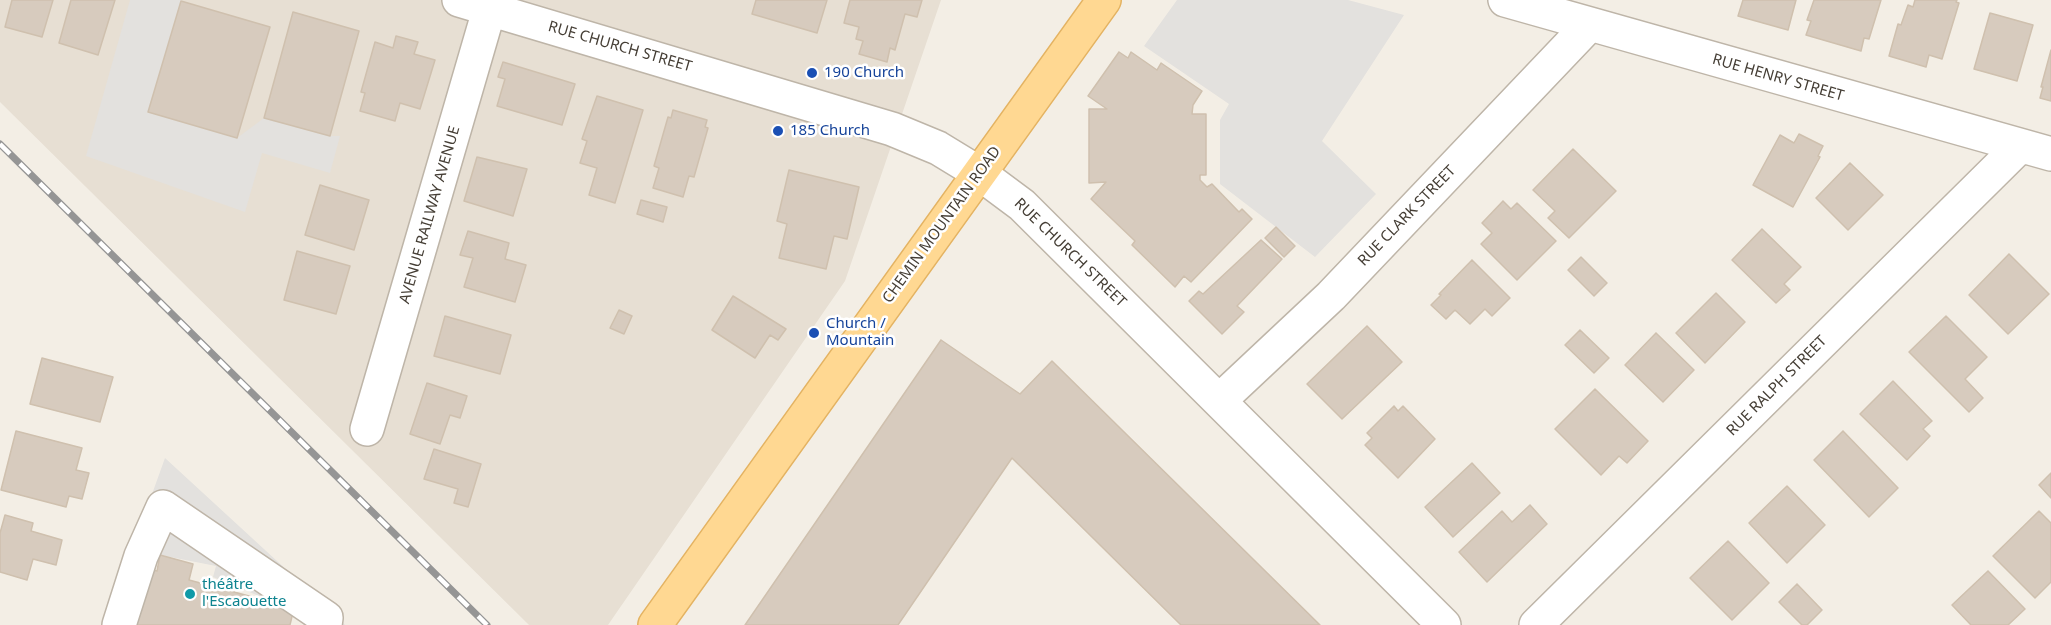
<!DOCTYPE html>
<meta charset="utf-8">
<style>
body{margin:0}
canvas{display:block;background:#f3eee5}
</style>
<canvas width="2051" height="625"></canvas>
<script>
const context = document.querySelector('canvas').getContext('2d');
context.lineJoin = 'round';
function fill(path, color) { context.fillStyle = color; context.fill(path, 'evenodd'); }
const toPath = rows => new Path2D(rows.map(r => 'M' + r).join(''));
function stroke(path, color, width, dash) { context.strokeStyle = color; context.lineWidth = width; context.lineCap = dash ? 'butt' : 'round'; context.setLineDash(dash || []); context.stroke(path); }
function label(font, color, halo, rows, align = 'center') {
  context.font = font + ' "Noto Sans",sans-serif'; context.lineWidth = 5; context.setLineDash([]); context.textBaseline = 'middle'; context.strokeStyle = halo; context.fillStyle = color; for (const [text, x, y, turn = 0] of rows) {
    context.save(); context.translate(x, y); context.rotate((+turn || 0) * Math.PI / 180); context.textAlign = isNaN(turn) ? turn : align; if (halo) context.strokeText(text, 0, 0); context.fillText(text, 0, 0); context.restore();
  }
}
fill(toPath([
 [0,0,941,0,845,281,608,625,529,625,0,102]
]), '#e7dfd3');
fill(toPath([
 [130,0,181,0,149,112,237,138,264,118,330,136,340,136,330,173,262,153,245,212,86,156],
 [1177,0,1348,0,1404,15,1322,141,1376,194,1315,257,1220,184,1220,120,1229,104,1144,46],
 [165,458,327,607,345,625,303,625,305,615,213,577,216,566,160,555,133,547]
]), '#e3e1de');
const building = toPath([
 [12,0,53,0,42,37,5,27,12,0],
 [71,0,115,0,98,55,59,43,71,0],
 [756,0,827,0,817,33,752,14,756,0],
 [850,0,922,0,917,17,905,14,895,50,890,48,887,62,859,54,863,41,856,39,859,27,844,23,850,0],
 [1743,0,1796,0,1788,30,1738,16,1743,0],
 [1814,0,1881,0,1869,39,1864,38,1861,51,1806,35,1811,21,1807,20,1814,0],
 [1915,0,1957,0,1956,2,1959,3,1942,59,1929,55,1926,67,1889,56,1898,24,1901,25,1908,5,1913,7,1915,0],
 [181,1,270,27,237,138,148,112,181,1],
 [293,12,359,31,330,136,264,118,293,12],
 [1990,13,2033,25,2017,81,1974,69,1990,13],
 [396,36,418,42,414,54,435,60,420,109,400,103,395,121,360,111,365,93,361,92,375,42,393,48,396,36],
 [2051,50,2051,101,2040,98,2043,87,2041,87,2051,50],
 [1119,52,1128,58,1131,52,1157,70,1161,63,1202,91,1193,105,1192,114,1206,114,1206,175,1200,175,1200,180,1207,187,1212,184,1239,212,1242,209,1252,219,1191,282,1184,276,1175,287,1132,245,1135,241,1091,199,1106,182,1089,183,1089,109,1107,109,1088,96,1119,52],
 [503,62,575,84,562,125,497,106,505,79,498,77,503,62],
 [597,96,643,110,615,203,589,195,597,168,580,163,587,141,582,139,597,96],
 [673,110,707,120,705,127,708,128,694,177,689,176,683,197,653,188,659,168,654,166,668,117,671,118,673,110],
 [1799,134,1823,146,1818,156,1820,157,1793,207,1753,185,1780,135,1794,143,1799,134],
 [1573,149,1616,191,1569,238,1548,218,1555,211,1533,190,1573,149],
 [477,157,527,169,513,216,464,201,477,157],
 [1850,163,1883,195,1848,230,1816,198,1850,163],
 [789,170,859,187,847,239,834,236,826,269,779,258,787,224,777,221,789,170],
 [320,185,369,200,354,250,305,235,320,185],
 [641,200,667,207,663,222,637,214,641,200],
 [1503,201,1511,209,1517,203,1556,241,1517,280,1481,244,1492,233,1482,223,1503,201],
 [1276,227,1295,246,1284,257,1265,238,1276,227],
 [1762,229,1801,267,1784,284,1790,290,1776,303,1732,260,1762,229],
 [468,231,509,243,505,259,526,265,515,302,464,287,473,258,460,255,468,231],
 [1261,240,1282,259,1237,306,1244,312,1222,334,1189,301,1199,291,1203,294,1261,240],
 [297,251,350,266,336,314,284,300,297,251],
 [2009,254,2049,294,2008,334,1969,295,2009,254],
 [1581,257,1607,283,1594,296,1568,270,1581,257],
 [1472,260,1510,298,1492,316,1485,309,1470,324,1455,310,1446,319,1431,305,1441,295,1439,294,1472,260],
 [1716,293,1745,322,1705,363,1676,333,1716,293],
 [733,296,786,329,778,340,770,335,755,358,712,330,733,296],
 [619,310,632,316,624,334,610,328,619,310],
 [445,316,511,335,500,374,434,356,445,316],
 [1946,316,1987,357,1965,379,1983,398,1969,412,1909,352,1946,316],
 [1367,326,1402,362,1342,419,1307,384,1367,326],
 [1580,330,1609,358,1594,373,1565,345,1580,330],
 [1656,333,1694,370,1663,402,1625,365,1656,333],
 [941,340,1020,394,1052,361,1320,625,1181,625,1012,458,898,625,745,625,941,340],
 [42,358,113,377,100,422,30,404,42,358],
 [1893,381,1932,421,1923,429,1930,436,1907,460,1860,414,1893,381],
 [427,383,467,396,460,418,450,415,440,444,410,434,427,383],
 [1595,389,1648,441,1627,463,1619,456,1601,475,1555,429,1595,389],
 [1394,406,1398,411,1403,406,1435,439,1398,478,1365,445,1372,438,1367,433,1394,406],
 [16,431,82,448,76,470,89,473,82,499,69,496,66,507,1,490,16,431],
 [1843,431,1898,488,1869,517,1814,460,1843,431],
 [434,449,481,464,468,507,454,503,458,489,424,479,434,449],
 [1472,463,1500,493,1453,537,1425,507,1472,463],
 [2051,473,2051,498,2039,485,2051,473],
 [1787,486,1825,525,1787,563,1749,523,1787,486],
 [1530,505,1547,524,1487,582,1459,552,1502,511,1512,522,1530,505],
 [2039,511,2051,523,2051,582,2035,598,1993,556,2039,511],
 [5,515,33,523,31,531,62,540,56,565,33,559,27,580,0,572,0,533,5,515],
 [1728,541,1769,583,1732,620,1690,578,1728,541],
 [160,555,193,564,189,580,294,608,290,625,129,625,145,568,157,571,160,555],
 [1988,571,2025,609,2008,625,1971,625,1952,605,1988,571],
 [1797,584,1822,610,1807,625,1802,625,1779,602,1797,584]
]);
fill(building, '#d7cbbe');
stroke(building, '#cfc0ae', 1.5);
const minor = toPath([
 [459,0,892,129,938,148,979,173,1022,205,1444,625],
 [1505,0,2051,154],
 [1219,401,1331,296,1589,25],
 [367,429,492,0],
 [119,625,141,556,163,507,326,618,325,625],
 [1536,625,2019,147]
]);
const major = toPath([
 [655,625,1104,0]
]);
stroke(minor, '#beb5a8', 36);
stroke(major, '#e4b362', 36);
stroke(minor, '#fff', 33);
stroke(major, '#ffd892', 33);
const rail = toPath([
 [0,144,487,625]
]);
stroke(rail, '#959595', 7);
stroke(rail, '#fff', 4.5, [14]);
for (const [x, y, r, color] of [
 [812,73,6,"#1a4fb4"],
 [778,131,6,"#1a4fb4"],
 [814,333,6,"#1a4fb4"],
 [190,594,6,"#0f9aa8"]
]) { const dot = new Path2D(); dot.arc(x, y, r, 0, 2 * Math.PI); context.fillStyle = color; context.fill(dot); stroke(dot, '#fff', 2); }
label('15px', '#453e35', '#fff', [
 ["RUE CHURCH STREET",620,47,16],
 ["RUE HENRY STREET",1778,78,16],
 ["AVENUE RAILWAY AVENUE",430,215,-74],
 ["RUE CLARK STREET",1407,216,-46],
 ["CHEMIN MOUNTAIN ROAD",942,225,-54],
 ["RUE CHURCH STREET",1070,253,44],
 ["RUE RALPH STREET",1777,386,-45]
]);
label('15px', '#164399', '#fff', [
 ["190 Church",824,73],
 ["185 Church",790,131],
 ["Church /",826,324],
 ["Mountain",826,341]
], 'left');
label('15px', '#0d838f', '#fff', [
 ["théâtre",202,585],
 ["l'Escaouette",202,602]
], 'left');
</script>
